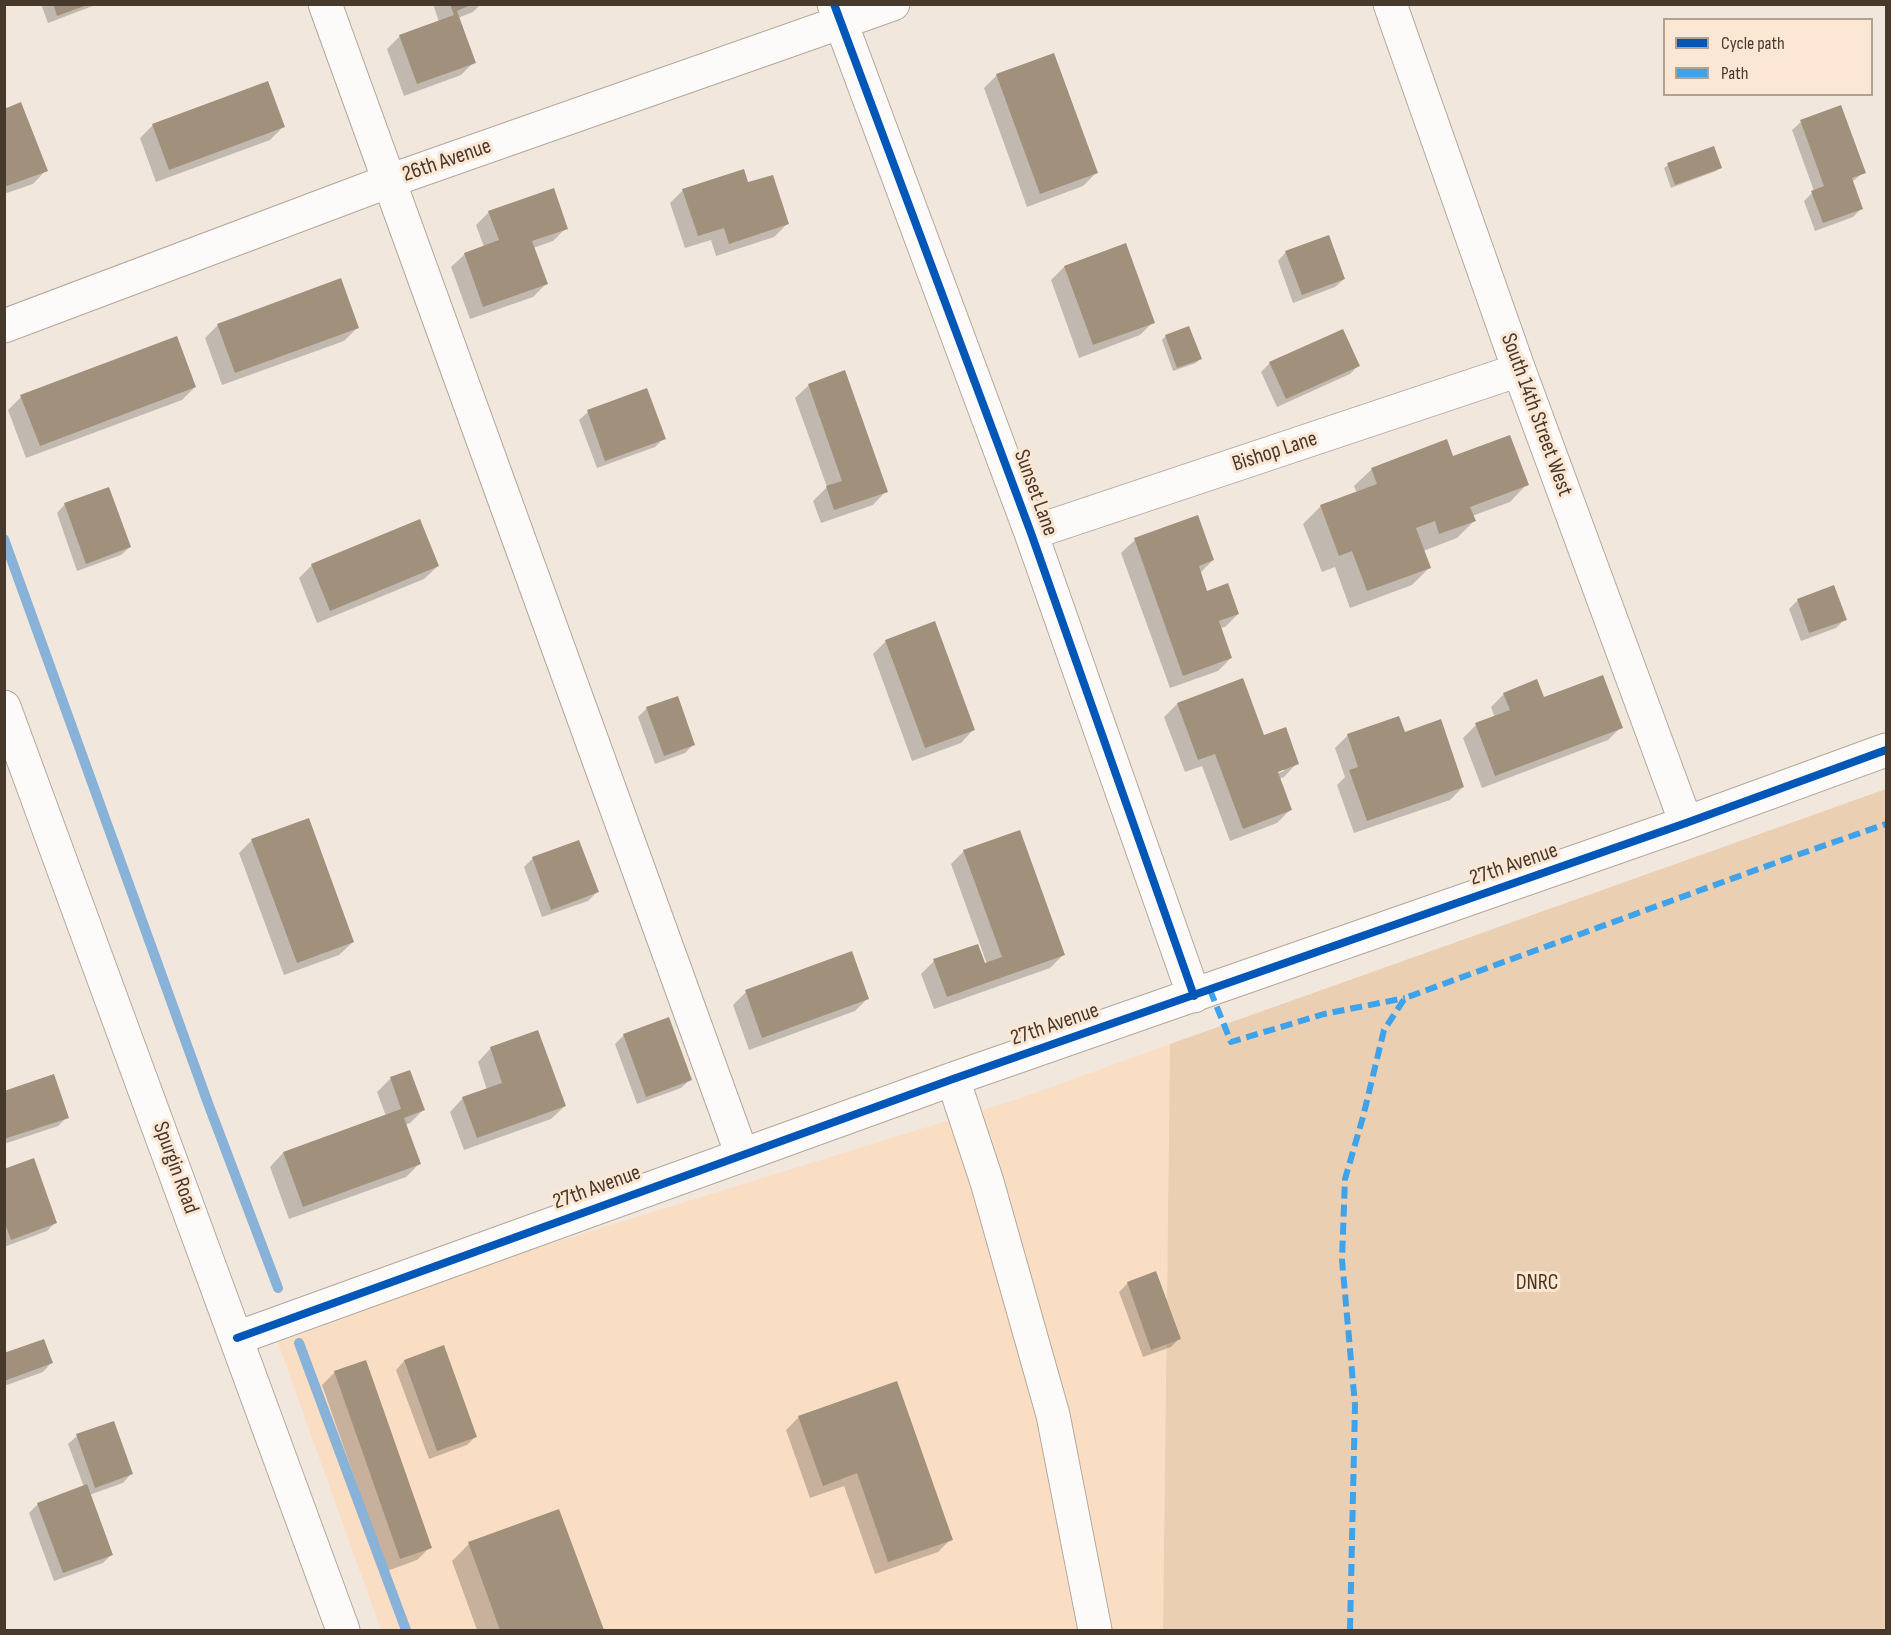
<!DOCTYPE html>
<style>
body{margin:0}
#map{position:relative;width:1891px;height:1635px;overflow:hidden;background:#f2e7dc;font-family:"Sofia Sans Condensed",sans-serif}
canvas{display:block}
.frame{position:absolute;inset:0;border:6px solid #47392c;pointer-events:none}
.legend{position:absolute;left:1663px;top:18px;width:210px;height:78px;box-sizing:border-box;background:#fbe7d3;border:2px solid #b3a190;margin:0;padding:8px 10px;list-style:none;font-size:18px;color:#47392c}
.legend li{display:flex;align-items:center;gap:12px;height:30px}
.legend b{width:30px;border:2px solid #b3a190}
</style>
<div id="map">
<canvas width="1891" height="1635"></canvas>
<div class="frame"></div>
<ul class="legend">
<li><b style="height:8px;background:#0057b8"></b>Cycle path</li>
<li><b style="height:8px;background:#3fa3eb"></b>Path</li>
</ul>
</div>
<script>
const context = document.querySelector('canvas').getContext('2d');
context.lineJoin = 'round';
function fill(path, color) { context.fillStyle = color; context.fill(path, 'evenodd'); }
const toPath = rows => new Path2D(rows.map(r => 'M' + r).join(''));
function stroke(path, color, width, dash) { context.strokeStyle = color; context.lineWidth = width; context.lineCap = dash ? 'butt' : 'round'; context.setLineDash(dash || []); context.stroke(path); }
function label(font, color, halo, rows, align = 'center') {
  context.font = font + ' "Sofia Sans Condensed",sans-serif'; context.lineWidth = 6; context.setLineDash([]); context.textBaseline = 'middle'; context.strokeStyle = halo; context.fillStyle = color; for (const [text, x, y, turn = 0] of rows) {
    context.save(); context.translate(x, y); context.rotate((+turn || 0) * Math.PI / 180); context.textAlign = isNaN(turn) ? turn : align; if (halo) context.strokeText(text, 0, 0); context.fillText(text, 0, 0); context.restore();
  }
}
fill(toPath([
 [1170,1044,1163,1630,381,1630,278,1343,504,1258,1021,1098]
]), '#f9dec4');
fill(toPath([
 [1886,789,1886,1630,1163,1630,1170,1044]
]), '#eacfb3');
fill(toPath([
 [41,4,98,4,48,23],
 [433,4,481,4,473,12,458,18,474,62,461,75,404,96,387,49,400,36,439,22],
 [997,75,1096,173,1083,186,1027,207,984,88],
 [1840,107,1864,172,1852,182,1861,209,1853,217,1815,231,1804,201,1814,191,1792,130,1801,122],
 [4,110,46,170,33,184,4,194],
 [153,125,283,127,270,140,156,182,140,138],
 [1668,165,1720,167,1716,171,1671,188,1664,168],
 [747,184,787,224,774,237,716,256,711,240,685,248,670,203,683,190],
 [489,212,566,228,553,241,533,248,546,284,533,297,470,319,451,267,465,254,484,247,476,225],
 [1125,245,1153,322,1140,335,1079,358,1051,280,1064,267],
 [1286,252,1344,279,1335,287,1293,303,1278,261],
 [218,325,358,327,344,341,222,385,205,338],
 [1166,336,1200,359,1196,363,1173,371,1162,340],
 [1270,363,1358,366,1350,374,1277,407,1261,372],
 [809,385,886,491,873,505,821,523,813,501,827,487,795,398],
 [195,387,182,400,26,458,8,410,21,397],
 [588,412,664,438,655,447,597,468,579,420],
 [1452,458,1527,484,1510,502,1472,516,1474,521,1457,538,1423,551,1429,568,1412,585,1350,608,1335,567,1322,572,1303,524,1321,506,1357,493,1354,486,1372,469],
 [65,504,130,547,121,555,77,571,57,513],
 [1198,517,1213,560,1200,573,1206,593,1238,614,1225,627,1220,628,1231,658,1218,671,1170,688,1121,553,1135,540],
 [312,565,438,566,424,579,317,623,299,578],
 [1798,600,1845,619,1836,628,1801,641,1789,609],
 [886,641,974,729,961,743,912,761,873,654],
 [1504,694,1543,699,1621,727,1608,740,1482,788,1463,738,1476,725,1495,718,1491,707],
 [1177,704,1263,737,1297,763,1284,777,1279,779,1290,810,1277,823,1230,841,1202,766,1185,772,1164,717],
 [1284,768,1284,771,1271,776],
 [647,708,694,744,685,753,655,764,638,717],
 [1404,733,1463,787,1450,800,1354,833,1337,785,1345,777,1335,748,1348,735],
 [252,840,353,942,339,955,284,975,239,853],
 [964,851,1063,955,1050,968,934,1009,921,974,934,961,987,964,951,864],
 [533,858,597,892,588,901,542,917,524,867],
 [746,992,868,998,855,1011,749,1050,733,1005],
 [624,1035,690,1080,681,1088,637,1104,615,1044],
 [491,1048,565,1106,551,1119,464,1150,450,1112,463,1098,487,1090,478,1062],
 [409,1072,423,1110,410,1123,405,1125,419,1164,406,1177,289,1219,270,1167,283,1153,386,1116,377,1092,390,1079],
 [4,1093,67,1117,58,1126,4,1144],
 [4,1170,56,1222,47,1231,4,1247],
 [1128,1283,1179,1339,1171,1347,1143,1357,1119,1292],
 [443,1347,476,1436,467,1445,429,1459,396,1370,404,1361],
 [4,1355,51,1363,43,1372,4,1386],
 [335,1372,430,1547,417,1560,387,1571,322,1385],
 [799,1417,951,1539,938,1552,875,1574,844,1486,810,1498,786,1430],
 [113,1422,131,1474,123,1483,89,1495,111,1555,103,1563,54,1581,29,1513,38,1504,84,1487,68,1444,77,1436],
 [559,1511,602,1630,477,1630,452,1561,469,1544]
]), '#0003');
stroke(toPath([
 [4,539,209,1106,278,1288],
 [299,1343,406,1630]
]), '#88b2d8', 10);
fill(toPath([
 [53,4,86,4,87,5,57,16],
 [450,4,473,4,457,11,476,63,417,84,399,35,454,15],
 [1054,53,1098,173,1040,194,996,74],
 [268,81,285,127,169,170,152,124],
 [21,102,48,171,4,187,4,109],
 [1841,105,1866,173,1852,178,1863,209,1823,223,1811,191,1824,186,1800,120],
 [1714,146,1722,168,1675,185,1667,163],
 [744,169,748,182,773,175,789,224,729,244,724,228,698,236,682,189],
 [554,188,568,229,532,241,548,284,483,307,464,253,499,240,488,211],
 [1329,235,1345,279,1302,295,1285,251],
 [1126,243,1155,323,1093,345,1064,266],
 [341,278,359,328,235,373,217,324],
 [1189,326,1202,359,1177,368,1165,335],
 [1343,329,1360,366,1286,399,1269,362],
 [177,336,196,387,40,446,20,395],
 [845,370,888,492,834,510,826,486,842,481,808,384],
 [647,388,666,439,605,461,587,410],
 [1510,435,1529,485,1470,507,1476,521,1439,534,1435,521,1416,528,1431,568,1367,591,1352,551,1339,556,1320,505,1377,484,1371,468,1447,439,1453,456],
 [109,487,131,547,86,564,64,503],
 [1198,515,1214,560,1199,566,1207,591,1228,583,1239,614,1219,621,1232,658,1183,676,1134,538],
 [420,519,439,566,330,611,311,564],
 [1834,585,1847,620,1809,633,1797,599],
 [935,621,975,730,925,748,885,640],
 [1603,675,1623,728,1495,776,1475,723,1510,710,1503,693,1537,679,1544,697],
 [1243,678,1264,735,1286,727,1299,764,1278,772,1292,810,1243,829,1215,754,1198,760,1177,703],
 [678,696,695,745,664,756,646,707],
 [1399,716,1405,732,1441,719,1464,787,1367,821,1349,770,1358,767,1347,734],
 [309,818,354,942,297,963,251,839],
 [1020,830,1065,955,947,997,933,959,978,944,985,963,1002,957,963,850],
 [579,840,599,892,551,910,532,857],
 [852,951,869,999,762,1038,745,990],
 [669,1017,692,1080,646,1097,623,1034],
 [538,1030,566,1106,477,1138,462,1097,502,1083,490,1047],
 [410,1070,425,1110,404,1118,421,1164,303,1207,283,1152,401,1109,390,1077],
 [54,1074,69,1118,4,1139,4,1091],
 [34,1158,57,1223,11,1240,4,1221,4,1169],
 [1156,1271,1181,1339,1151,1350,1127,1282],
 [44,1339,53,1363,4,1381,4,1353],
 [444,1345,477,1437,437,1451,404,1360],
 [366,1360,432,1548,400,1559,334,1371],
 [897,1381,953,1540,888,1562,857,1473,823,1486,798,1416],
 [114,1421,133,1474,95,1488,76,1434],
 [87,1484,113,1555,63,1573,37,1503],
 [559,1509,604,1630,500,1630,468,1542]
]), '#a1917c');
const minor = toPath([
 [325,4,742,1155],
 [834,4,1031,533,1194,996],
 [1390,4,1519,370,1686,823],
 [4,326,389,181,893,4],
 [1031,533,1519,370],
 [4,707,343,1630],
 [953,1079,987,1182,1053,1415,1095,1630],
 [237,1338,953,1079,1686,823,1886,750]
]);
stroke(minor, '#b2a79c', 35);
stroke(minor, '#fdfbfa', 33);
stroke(toPath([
 [1210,990,1231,1042,1324,1014,1405,998],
 [1350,1630,1355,1405,1342,1260,1345,1179,1363,1117,1384,1030,1405,998,1797,855,1886,824]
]), '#3fa3eb', 6, [12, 6]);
stroke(toPath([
 [834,4,1031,533,1194,996],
 [237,1338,953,1079,1686,823,1886,750]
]), '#0057b8', 8);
label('22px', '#47392c', '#fbe7d3', [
 ["26th Avenue",447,161,-19],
 ["South 14th Street West",1536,415,70],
 ["Bishop Lane",1275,452,-18],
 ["Sunset Lane",1035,493,70],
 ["27th Avenue",1514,865,-19],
 ["27th Avenue",1055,1025,-19],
 ["Spurgin Road",175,1168,70],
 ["27th Avenue",597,1188,-20]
]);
label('22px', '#4e3418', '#fbe7d3', [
 ["DNRC",1537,1283]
]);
</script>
